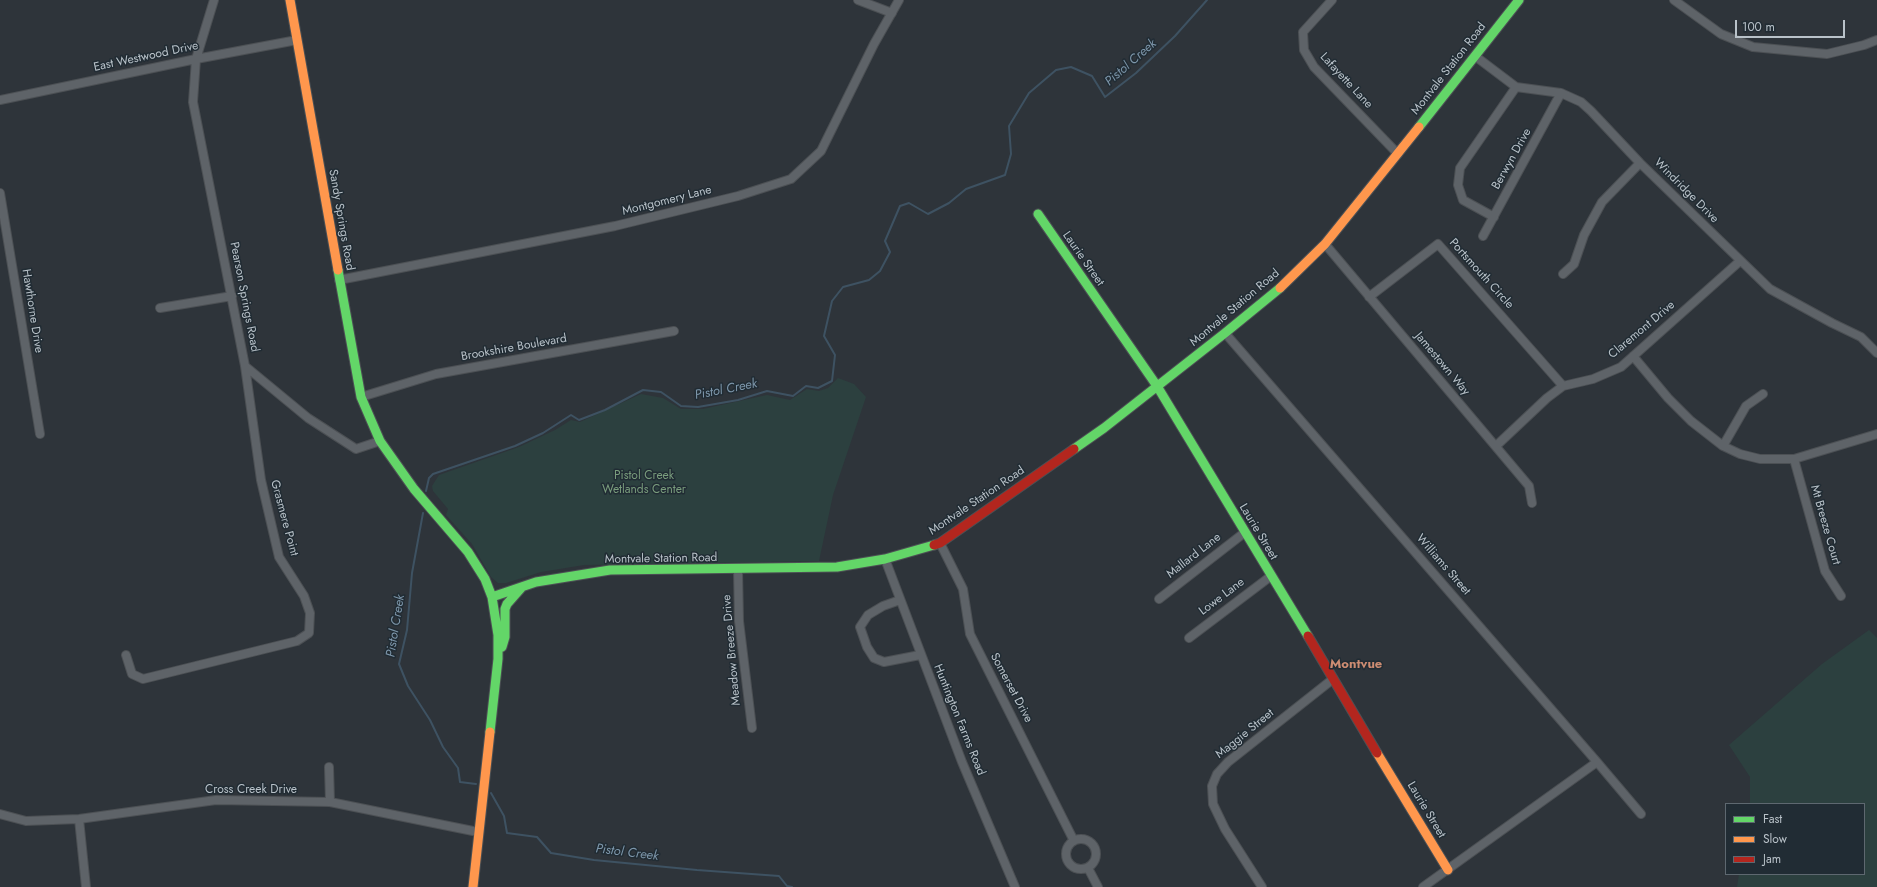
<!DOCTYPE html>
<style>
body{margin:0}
#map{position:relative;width:1877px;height:887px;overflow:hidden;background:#2e343a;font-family:Jost,sans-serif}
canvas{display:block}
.legend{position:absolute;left:1725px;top:803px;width:140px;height:72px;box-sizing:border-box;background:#212c34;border:1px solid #5e6870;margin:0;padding:5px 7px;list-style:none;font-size:12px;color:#b9c2c9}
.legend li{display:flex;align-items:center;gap:8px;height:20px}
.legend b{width:20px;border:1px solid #5e6870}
.scale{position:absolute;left:1735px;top:20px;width:110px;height:18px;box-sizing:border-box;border:2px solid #b9c2c9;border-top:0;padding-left:5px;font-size:12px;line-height:14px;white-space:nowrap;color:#b9c2c9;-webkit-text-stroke:3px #212c34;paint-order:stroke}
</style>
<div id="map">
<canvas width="1877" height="887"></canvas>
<ul class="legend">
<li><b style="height:5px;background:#63d668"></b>Fast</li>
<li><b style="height:5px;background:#ff974d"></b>Slow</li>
<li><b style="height:5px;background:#b3261e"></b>Jam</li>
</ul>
<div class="scale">100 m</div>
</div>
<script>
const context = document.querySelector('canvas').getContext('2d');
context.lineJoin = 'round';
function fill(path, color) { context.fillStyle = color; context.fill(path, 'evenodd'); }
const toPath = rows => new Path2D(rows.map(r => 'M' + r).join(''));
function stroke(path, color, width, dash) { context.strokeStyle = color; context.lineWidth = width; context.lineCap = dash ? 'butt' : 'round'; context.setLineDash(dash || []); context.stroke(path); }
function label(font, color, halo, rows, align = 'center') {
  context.font = font + ' Jost,sans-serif'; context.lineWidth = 3; context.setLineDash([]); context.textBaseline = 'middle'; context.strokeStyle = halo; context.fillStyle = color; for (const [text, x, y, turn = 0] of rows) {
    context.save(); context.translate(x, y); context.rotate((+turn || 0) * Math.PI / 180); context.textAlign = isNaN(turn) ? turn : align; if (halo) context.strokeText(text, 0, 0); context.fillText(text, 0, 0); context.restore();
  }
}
fill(toPath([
 [838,378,854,384,866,397,833,495,819,561,584,565,541,572,506,583,498,583,491,577,472,544,446,515,448,509,433,491,432,486,439,475,519,447,555,430,571,420,580,422,641,394,663,398,681,409,703,409,767,395,790,400,807,389,819,391,828,388],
 [1869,630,1877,638,1877,887,1737,887,1739,874,1864,874,1864,804,1750,804,1750,777,1729,745,1822,664]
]), '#2c403f');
stroke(toPath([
 [426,491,429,478,433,474,515,446,543,433,571,415,579,420,605,410,643,390,661,392,681,406,698,407,738,400,767,391,793,396,806,386,818,388,832,381,835,355,824,336,832,301,843,287,869,280,880,271,890,252,885,241,900,206,909,203,928,214,949,203,966,189,1005,175,1011,154,1009,126,1029,93,1056,70,1071,67,1092,76,1105,97,1136,73,1175,36,1207,0],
 [423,513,412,573,407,630,399,664,408,686,430,720,443,747,458,768,460,782,476,784],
 [491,793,504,816,507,833,537,837,551,853,594,860,697,870,779,876,787,886,792,887]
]), '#3e5262', 2);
const street = toPath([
 [214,0,196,59,193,102,245,366,308,418,356,449,380,441],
 [858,0,892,13],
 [1332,0,1303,32,1304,50,1314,67,1398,154],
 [1674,0,1721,34,1753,47,1827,54,1864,45,1877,40],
 [1475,56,1516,87,1561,93,1581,102,1591,111,1640,163,1770,289,1832,323,1861,337,1877,353],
 [0,100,196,59,297,40],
 [0,193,40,434],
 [1494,217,1463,200,1458,185,1460,168,1516,87],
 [1483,236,1561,93],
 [1325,244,1529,486,1532,503],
 [1563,274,1574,264,1584,235,1602,202,1640,163],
 [339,280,615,226,738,196,791,179,821,151,874,44,899,0],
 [1369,297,1438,244,1563,386],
 [160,308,232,296],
 [1225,333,1597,762,1641,814],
 [1633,356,1668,398,1691,421,1723,446,1740,454,1760,459,1794,459,1877,434],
 [361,397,436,374,674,331],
 [1496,446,1547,398,1563,386,1593,379,1621,367,1740,261],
 [1723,446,1746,406,1763,394],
 [1794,459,1825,571,1841,596],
 [940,543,963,589,970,634,1074,841],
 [885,559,962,762,1015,887],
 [738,570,739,621,752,728],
 [1159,599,1244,533],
 [900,600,883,606,868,615,860,627,867,647,874,658,884,662,920,655],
 [1189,638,1271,576],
 [126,655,132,674,143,679,297,641,309,633,310,613,304,596,279,557,261,480,245,366],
 [329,767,330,802],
 [0,814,26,821,79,819,216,800,330,802,478,832],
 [79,819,86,887],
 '1066 854a15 15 0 1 1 30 0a15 15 0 1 1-30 0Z',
 [1088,868,1098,887],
 [1262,887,1225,829,1213,804,1212,786,1217,774,1228,762,1333,679],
 [1423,887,1597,762]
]);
const fast = toPath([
 [1419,127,1519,0],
 [1038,214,1157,386,1308,636],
 [338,270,361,397,380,441,414,489,468,552,485,579,492,597,498,635,498,659,490,732],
 [1074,449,1104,428,1225,333,1280,288],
 [492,597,536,582,610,570,837,567,885,559,934,545],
 [502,647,505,637,505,609,507,604,522,587]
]);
const slow = toPath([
 [290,0,338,270],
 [1280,288,1325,244,1419,127],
 [1377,753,1448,870],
 [473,887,490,732]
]);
const jam = toPath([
 [934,545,940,543,1074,449],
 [1308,636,1377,753]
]);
stroke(street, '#4c5054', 10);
stroke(fast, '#4c5054', 11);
stroke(slow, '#4c5054', 11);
stroke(jam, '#4c5054', 11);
stroke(street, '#5e6368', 8);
stroke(fast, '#63d668', 9);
stroke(slow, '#ff974d', 9);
stroke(jam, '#b3261e', 9);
label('12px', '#b9c2c9', '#212c34', [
 ["East Westwood Drive",146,57,-12],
 ["Montvale Station Road",1449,69,-52],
 ["Lafayette Lane",1346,81,47],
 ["Berwyn Drive",1512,159,-61],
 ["Windridge Drive",1686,191,45],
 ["Montgomery Lane",667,201,-14],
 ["Sandy Springs Road",341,220,80],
 ["Laurie Street",1083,259,55],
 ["Portsmouth Circle",1481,274,48],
 ["Pearson Springs Road",244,297,79],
 ["Montvale Station Road",1235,308,-40],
 ["Hawthorne Drive",32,311,81],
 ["Claremont Drive",1642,330,-40],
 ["Brookshire Boulevard",514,348,-10],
 ["Jamestown Way",1442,364,50],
 ["Montvale Station Road",977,501,-34],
 ["Grasmere Point",284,518,75],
 ["Mt Breeze Court",1825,525,74],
 ["Laurie Street",1258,532,59],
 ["Mallard Lane",1194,556,-38],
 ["Montvale Station Road",661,559,-1],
 ["Williams Street",1443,565,49],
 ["Lowe Lane",1222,597,-37],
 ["Meadow Breeze Drive",732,650,-95],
 ["Somerset Drive",1011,688,62],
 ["Huntington Farms Road",959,720,68],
 ["Maggie Street",1245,734,-39],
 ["Cross Creek Drive",251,790],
 ["Laurie Street",1426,810,59]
]);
label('12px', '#7a9d7d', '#212c34', [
 ["Pistol Creek",644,476],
 ["Wetlands Center",644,490]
]);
label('italic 13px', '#7d96aa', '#212c34', [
 ["Pistol Creek",1131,63,-41],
 ["Pistol Creek",726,390,-11],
 ["Pistol Creek",396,626,-81],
 ["Pistol Creek",627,853,7]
]);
label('bold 13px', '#cc8c72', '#212c34', [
 ["Montvue",1356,665]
]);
</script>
